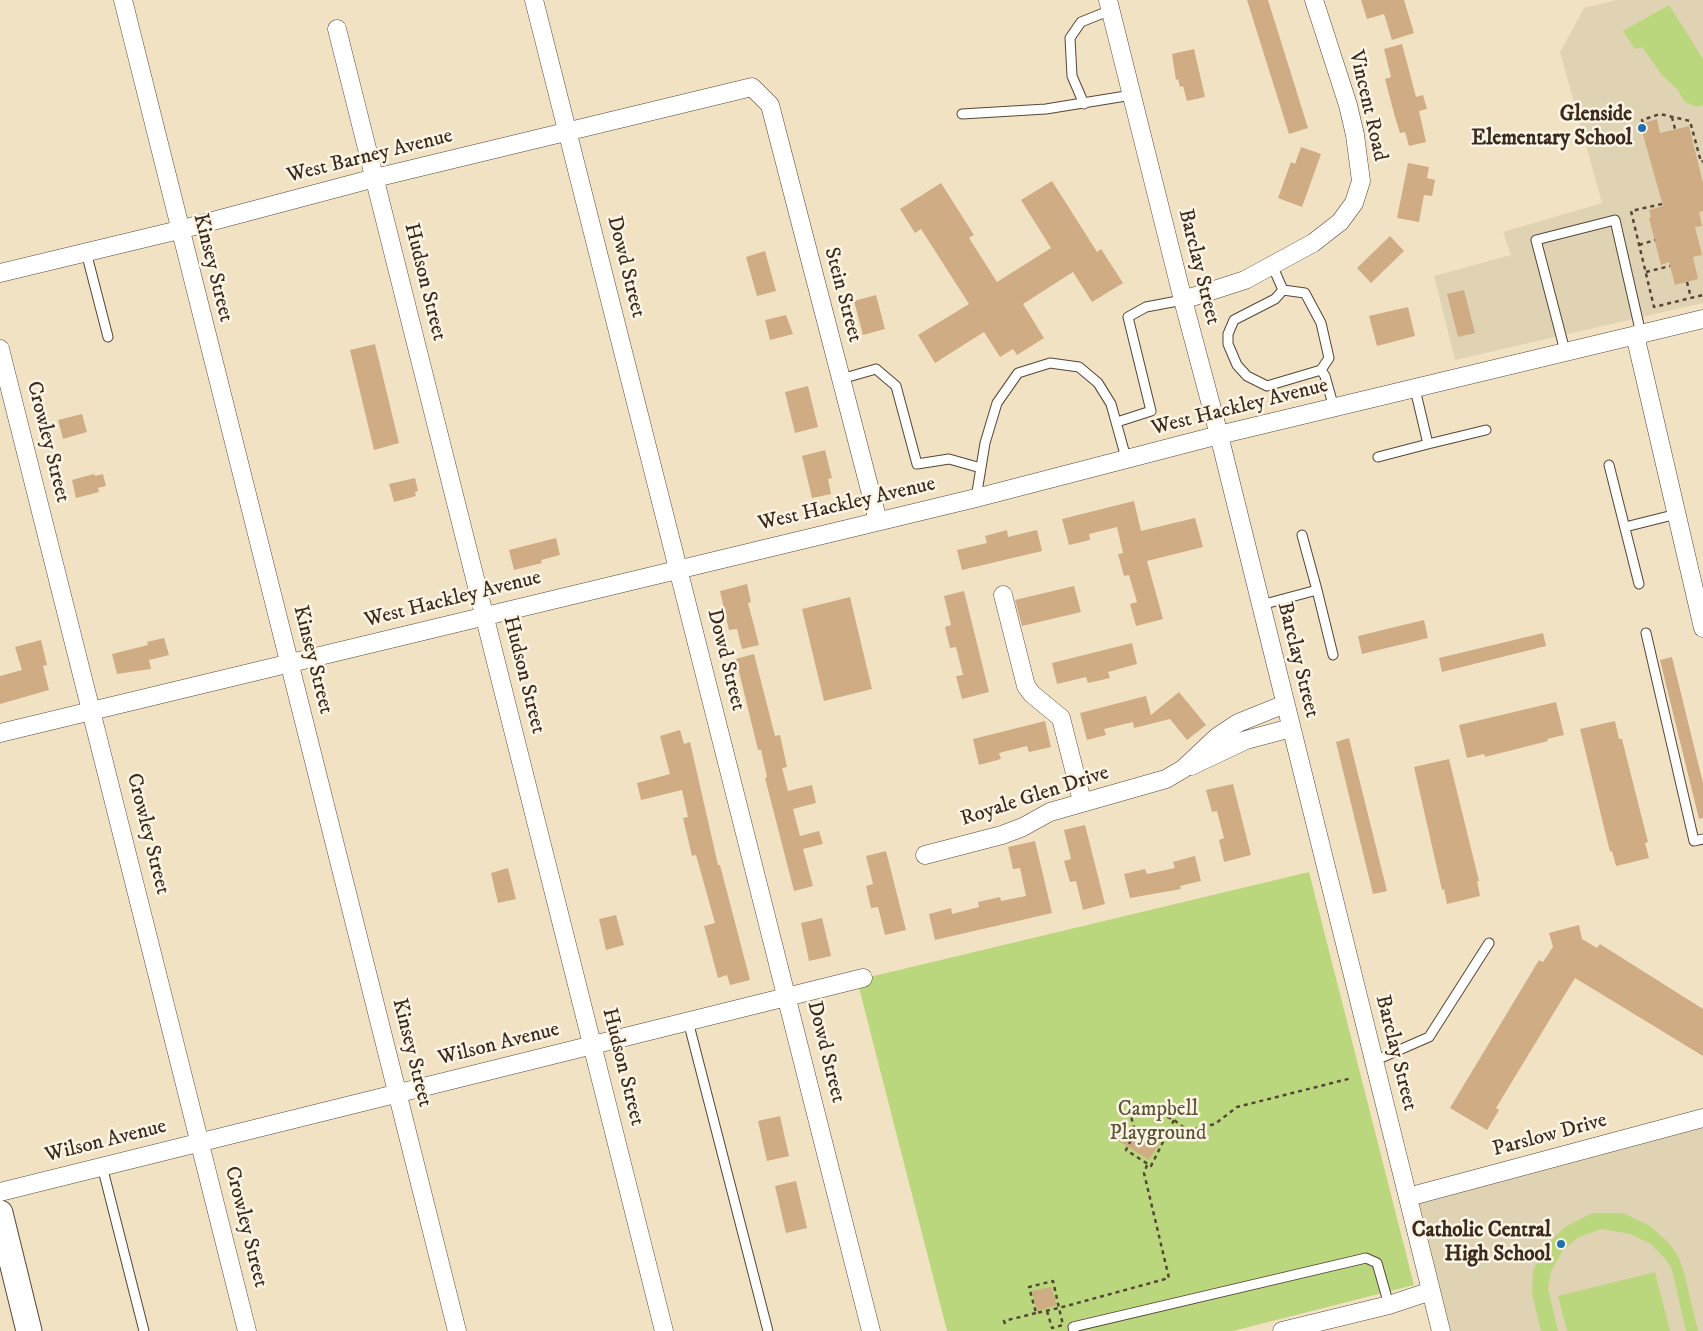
<!DOCTYPE html>
<style>
body{margin:0}
canvas{display:block;background:#f2e2c4}
</style>
<canvas width="1703" height="1331"></canvas>
<script>
const context = document.querySelector('canvas').getContext('2d');
context.lineJoin = 'round';
function fill(path, color) { context.fillStyle = color; context.fill(path, 'evenodd'); }
const toPath = rows => new Path2D(rows.map(r => 'M' + r).join(''));
function stroke(path, color, width, dash) { context.strokeStyle = color; context.lineWidth = width; context.lineCap = dash ? 'butt' : 'round'; context.setLineDash(dash || []); context.stroke(path); }
function label(font, color, halo, rows, align = 'center') {
  context.font = font + ' "IM FELL DW Pica",serif'; context.lineWidth = 5; context.setLineDash([]); context.textBaseline = 'middle'; context.strokeStyle = halo; context.fillStyle = color; for (const [text, x, y, turn = 0] of rows) {
    context.save(); context.translate(x, y); context.rotate((+turn || 0) * Math.PI / 180); context.textAlign = isNaN(turn) ? turn : align; if (halo) context.strokeText(text, 0, 0); context.fillText(text, 0, 0); context.restore();
  }
}
fill(toPath([
 [1617,0,1703,0,1703,303,1455,360,1434,276,1511,255,1503,232,1602,203,1560,52,1584,8],
 [1703,1121,1703,1331,1441,1331,1408,1197]
]), '#e0d3b4');
fill(toPath([
 [1669,5,1703,59,1703,105,1697,107,1685,102,1677,89,1662,75,1642,47,1635,49,1623,31],
 [1309,872,1414,1285,1233,1331,947,1331,857,980],
 [1592,1213,1623,1213,1650,1226,1670,1244,1679,1258,1684,1272,1698,1331,1686,1331,1672,1270,1666,1260,1651,1244,1630,1234,1602,1229,1579,1237,1563,1250,1551,1271,1548,1289,1558,1331,1541,1331,1532,1294,1533,1271,1545,1246,1565,1227],
 [1655,1272,1670,1331,1567,1331,1558,1296]
]), '#bbd77d');
fill(toPath([
 [1247,0,1268,0,1308,128,1289,134],
 [1361,0,1404,0,1414,33,1392,40,1384,14,1367,19],
 [1402,44,1416,97,1423,95,1427,109,1419,111,1426,142,1409,146,1405,132,1400,133,1395,117,1385,79,1391,77,1384,49],
 [1194,49,1205,97,1187,101,1183,86,1180,87,1178,79,1176,80,1172,54],
 [1657,119,1660,133,1689,126,1703,183,1703,211,1699,212,1702,226,1695,227,1702,255,1693,257,1698,279,1675,285,1669,262,1661,265,1649,218,1651,217,1649,210,1663,206,1640,124],
 [1301,147,1321,154,1302,207,1278,198,1291,162,1295,164],
 [1408,163,1429,167,1427,178,1435,180,1432,196,1424,195,1419,222,1397,218],
 [1052,181,1097,252,1101,249,1123,283,1092,302,1073,272,1023,304,1044,338,1017,355,1013,349,1000,357,984,332,935,363,918,335,969,304,921,229,915,233,900,209,941,183,974,235,969,238,997,282,1051,248,1021,200],
 [1390,236,1404,251,1371,283,1357,268],
 [765,251,776,291,757,296,746,257],
 [1464,290,1475,333,1458,337,1447,294],
 [876,295,885,329,863,335,854,301],
 [1408,307,1415,336,1377,346,1369,316],
 [786,315,793,334,770,340,765,320],
 [375,344,399,443,374,450,350,350],
 [808,386,818,427,795,433,785,392],
 [82,414,87,432,63,439,58,420],
 [825,450,832,478,828,479,831,494,812,498,802,456],
 [94,474,95,476,103,474,106,486,98,488,99,492,76,498,72,480],
 [415,478,418,491,415,492,416,496,394,502,389,484],
 [1134,501,1141,531,1195,518,1203,547,1147,561,1163,619,1136,626,1130,604,1137,602,1129,575,1124,576,1118,554,1123,553,1117,527,1089,534,1090,540,1069,545,1062,519],
 [1007,530,1008,537,1037,530,1042,551,962,570,957,550,987,543,985,536],
 [556,538,560,555,541,560,542,563,514,570,509,550],
 [747,584,751,602,748,603,759,645,742,649,737,629,729,630,720,591],
 [1074,586,1081,612,1022,626,1015,600],
 [964,591,989,692,962,699,956,676,963,675,956,647,950,648,945,627,951,625,944,596],
 [850,597,872,689,824,701,802,609],
 [1424,620,1428,638,1362,654,1358,636],
 [1543,633,1546,646,1442,672,1439,658],
 [164,638,169,655,149,660,151,669,117,674,112,654,148,645,147,642],
 [41,640,47,665,43,666,49,690,0,704,0,676,22,670,15,647],
 [1132,643,1137,664,1108,672,1110,678,1088,683,1086,677,1057,684,1052,663],
 [754,654,775,736,780,735,787,767,782,768,788,791,812,785,816,803,793,809,800,836,819,831,823,844,803,849,813,886,794,891,765,778,767,777,761,750,758,750,736,659],
 [1672,657,1703,783,1703,818,1699,819,1660,660],
 [1179,692,1206,725,1187,740,1170,719,1134,728,1133,722,1104,729,1106,735,1087,740,1080,713,1146,696,1151,715],
 [1556,702,1564,735,1547,739,1548,741,1485,757,1484,754,1467,758,1459,725],
 [1045,721,1051,747,1029,752,1027,746,999,753,1001,759,979,765,973,739],
 [1615,721,1619,739,1622,739,1632,779,1648,842,1645,843,1649,858,1616,866,1612,851,1610,852,1580,729],
 [680,730,684,744,690,742,718,865,720,865,750,980,730,985,727,975,718,978,704,926,715,923,696,855,692,856,683,818,688,817,682,790,641,800,637,783,670,774,660,736],
 [1349,738,1387,891,1373,894,1336,742],
 [1449,759,1479,881,1477,881,1480,896,1447,904,1444,889,1442,890,1414,767],
 [1233,784,1251,855,1224,862,1219,840,1224,838,1217,811,1212,812,1206,790],
 [1085,825,1105,904,1083,910,1076,881,1070,882,1064,861,1071,859,1064,830],
 [1035,841,1052,913,935,940,929,914,951,908,952,914,979,907,978,902,1000,897,1001,901,1026,896,1020,868,1013,869,1008,847],
 [886,851,906,930,885,935,878,907,871,908,866,886,873,884,866,856],
 [1195,856,1201,881,1180,886,1181,889,1130,898,1124,874,1145,869,1147,874,1175,868,1173,862],
 [508,868,516,899,498,903,491,873],
 [616,915,624,945,606,950,599,919],
 [822,918,831,956,809,961,801,923],
 [1579,925,1582,939,1597,948,1600,944,1703,1009,1703,1056,1575,978,1496,1108,1499,1110,1487,1130,1450,1108,1539,960,1543,962,1553,947,1549,933],
 [780,1116,789,1156,767,1161,758,1121],
 [1122,1125,1141,1137,1144,1134,1159,1144,1149,1160,1114,1138],
 [796,1181,807,1228,786,1233,775,1186],
 [1051,1287,1057,1305,1037,1311,1032,1291]
]), '#d0ac84');
const service = toPath([
 [1084,104,1072,76,1070,38,1081,22,1111,10],
 [962,114,1046,109,1132,95],
 [86,252,108,337],
 [1272,265,1283,290,1275,299,1234,320,1228,334,1228,344,1237,365,1247,376,1267,386,1321,370,1325,376,1334,408],
 [1283,290,1305,293,1321,323,1329,358,1321,370],
 [1565,351,1536,240,1615,220,1641,334],
 [841,379,876,369,896,386,917,464,949,459,981,468],
 [1117,422,1151,411,1128,317,1146,307,1183,300],
 [1428,444,1486,430],
 [1378,457,1428,444,1415,389],
 [1609,465,1639,584],
 [976,498,985,443,997,403,1018,373,1050,363,1079,367,1098,383,1111,404,1126,458],
 [1625,527,1677,514],
 [1302,535,1317,590],
 [1261,605,1317,590,1333,655],
 [1646,633,1694,841,1703,839],
 [688,1021,768,1331],
 [1374,1061,1429,1037,1489,943],
 [102,1166,144,1331],
 [1074,1331,1073,1327,1366,1258,1377,1263,1389,1305]
]);
const minor = toPath([
 [123,0,457,1331],
 [534,0,871,1331],
 [1108,0,1183,300,1219,435,1441,1331],
 [337,29,664,1331],
 [0,273,179,230,375,178,752,87,770,105,878,521],
 [1183,300,1245,280,1313,243,1340,222,1354,203,1361,181,1355,135,1348,105,1314,0],
 [1635,335,1703,628],
 [0,349,247,1331],
 [1003,595,1026,686,1032,694,1061,718,1082,801],
 [0,733,976,498,1219,435,1703,319],
 [1191,766,1246,740,1291,728],
 [925,855,1002,835,1023,827,1050,812,1166,779,1183,769,1217,737,1238,723,1285,704],
 [0,1192,863,978],
 [1408,1197,1703,1118],
 [1282,1331,1389,1305,1431,1291]
]);
const secondary = toPath([
 [0,1213,29,1331]
]);
stroke(service, '#564637', 11);
stroke(minor, '#564637', 19);
stroke(secondary, '#564637', 27);
stroke(toPath([
 [1672,117,1675,129],
 [1643,123,1642,120,1660,114,1690,121,1701,162,1703,161],
 [1662,204,1631,211,1654,307,1703,295],
 [1639,245,1655,240],
 [1646,272,1670,266],
 [1687,282,1691,298],
 [1174,1120,1151,1166,1126,1150,1135,1132,1129,1108,1136,1104,1142,1105,1174,1120,1188,1131,1215,1124,1237,1107,1352,1078],
 [1047,1311,1052,1328,1063,1325,1059,1308,1036,1313,1029,1287,1053,1281,1059,1308,1169,1278,1144,1173,1147,1165],
 [1005,1324,1004,1321,1036,1313]
]), '#564637', 2.5, [4, 4]);
stroke(service, '#fff', 9);
stroke(minor, '#fff', 18);
stroke(secondary, '#fff', 25);
for (const [x, y, r, color] of [
 [1642,128,5,"#1f6fb2"],
 [1561,1244,5,"#1f6fb2"]
]) { const dot = new Path2D(); dot.arc(x, y, r, 0, 2 * Math.PI); context.fillStyle = color; context.fill(dot); stroke(dot, '#fcf5e5', 2); }
label('21px', '#3b2a1e', '#fcf5e5', [
 ["Vincent Road",1367,106,77],
 ["West Barney Avenue",370,157,-14],
 ["Dowd Street",625,267,76],
 ["Barclay Street",1198,267,76],
 ["Kinsey Street",212,268,76],
 ["Hudson Street",424,282,76],
 ["Stein Street",842,295,75],
 ["West Hackley Avenue",1240,408,-14],
 ["Crowley Street",47,442,76],
 ["West Hackley Avenue",847,505,-13],
 ["West Hackley Avenue",453,600,-14],
 ["Kinsey Street",312,660,76],
 ["Dowd Street",725,660,76],
 ["Barclay Street",1297,660,76],
 ["Hudson Street",523,675,76],
 ["Royale Glen Drive",1035,797,-18],
 ["Crowley Street",147,834,76],
 ["Wilson Avenue",499,1045,-14],
 ["Dowd Street",825,1052,76],
 ["Kinsey Street",411,1053,76],
 ["Barclay Street",1395,1053,76],
 ["Hudson Street",622,1067,76],
 ["Parslow Drive",1550,1136,-15],
 ["Wilson Avenue",106,1142,-14],
 ["Crowley Street",245,1227,76]
]);
label('bold 21px', '#3b2a1e', '#fcf5e5', [
 ["Glenside",1632,116],
 ["Elementary School",1632,140],
 ["Catholic Central",1551,1232],
 ["High School",1551,1256]
], 'right');
label('21px', '#5b5536', '#fcf5e5', [
 ["Campbell",1158,1111],
 ["Playground",1158,1135]
]);
</script>
